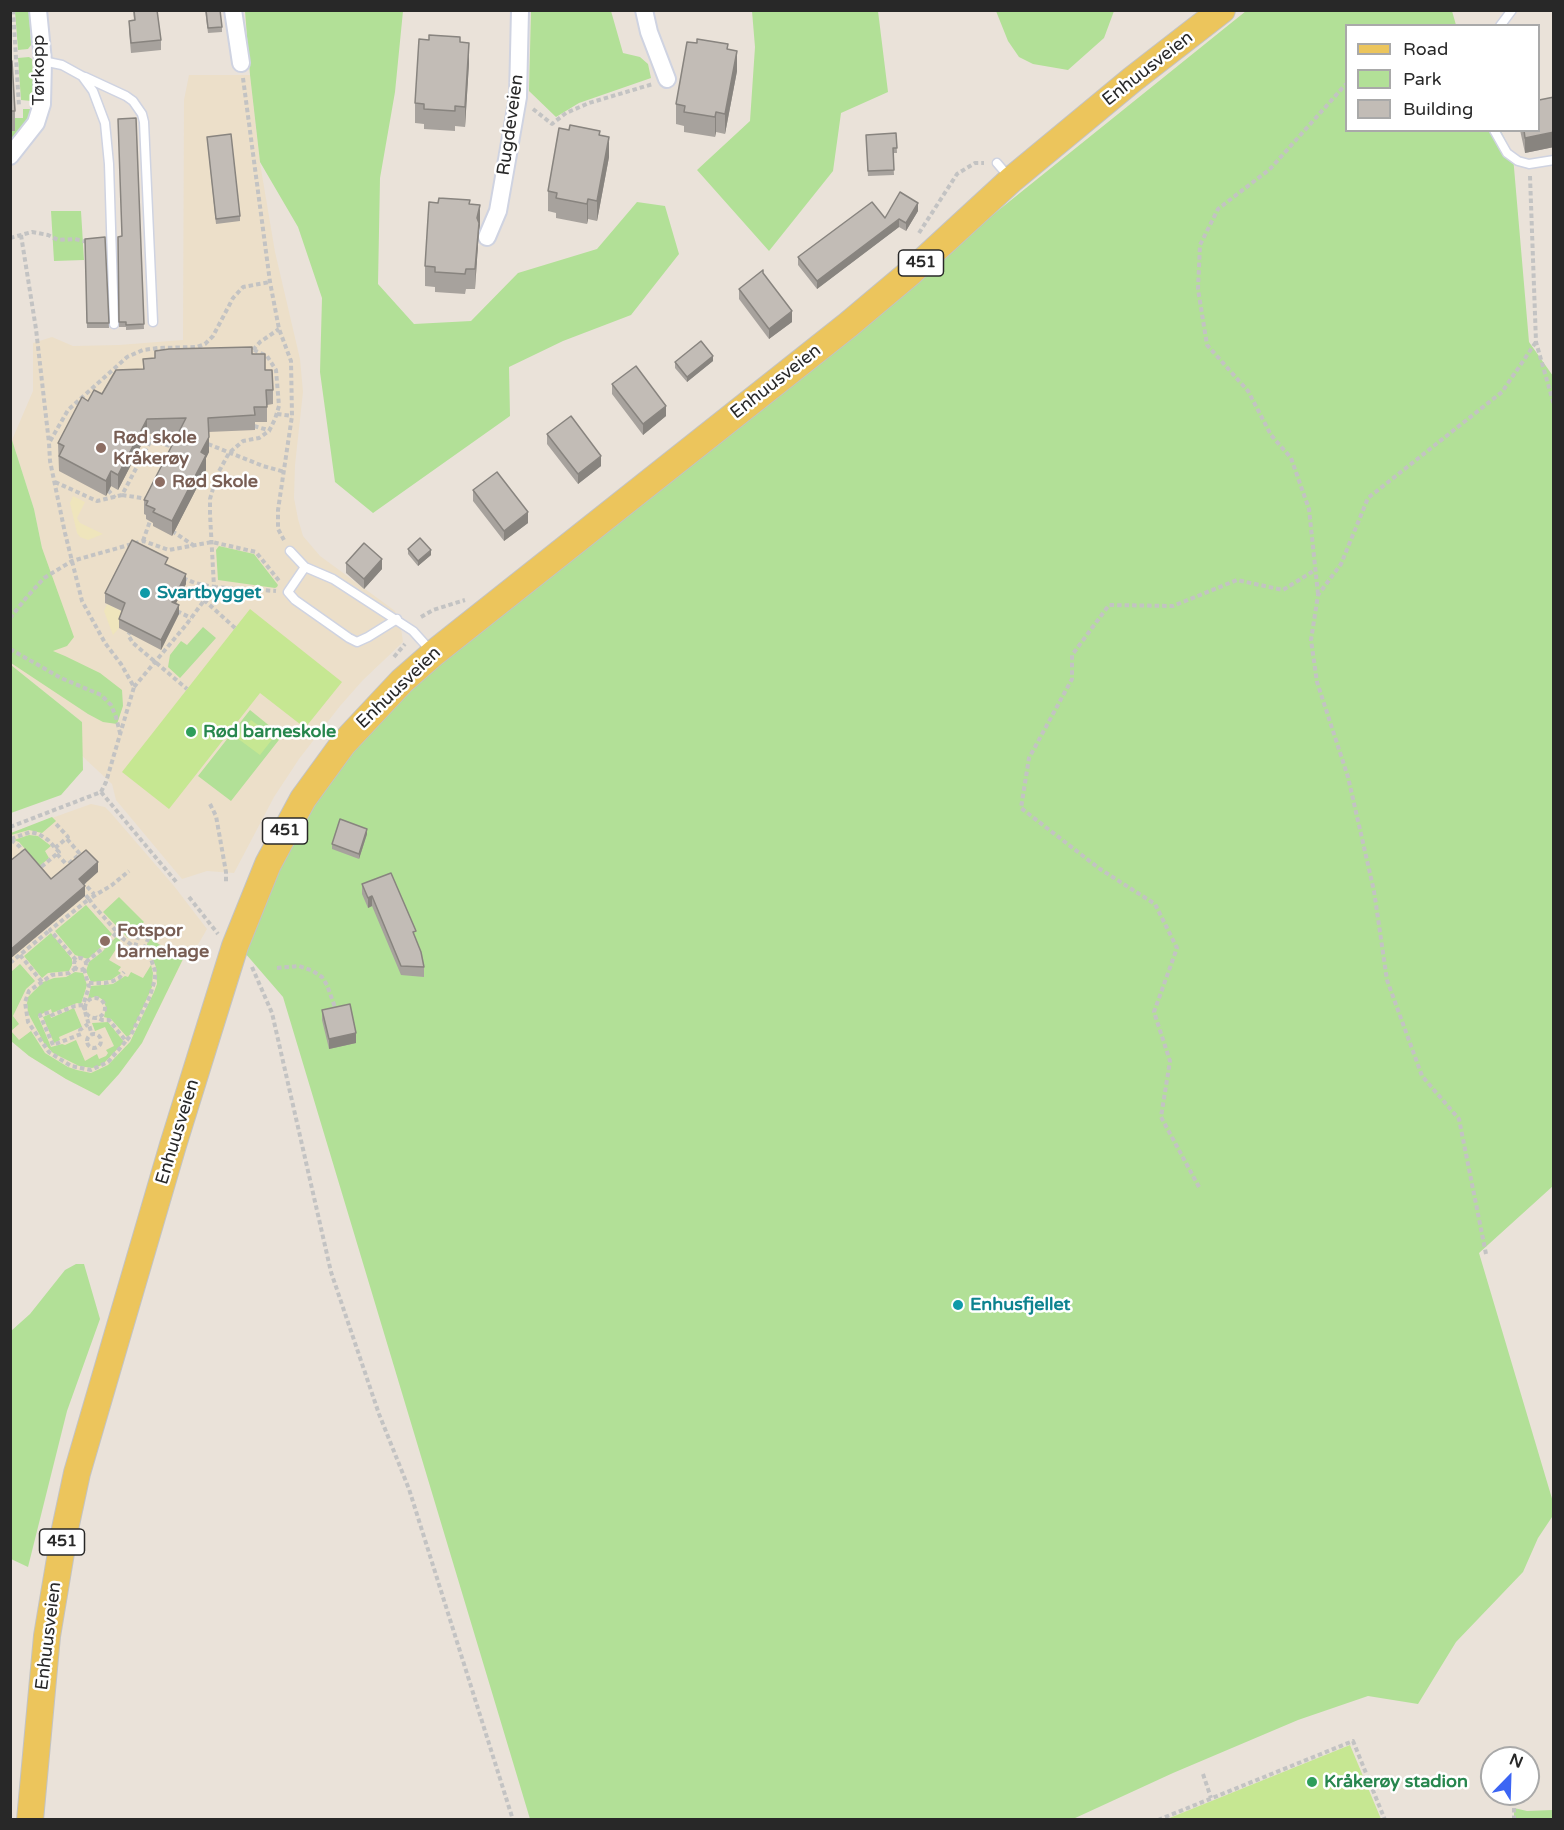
<!DOCTYPE html>
<meta charset="utf-8">
<style>
body{margin:0}
#map{position:relative;width:1564px;height:1830px;overflow:hidden;background:#eae2d9;font-family:"Varela Round",sans-serif}
canvas{display:block}
.frame{position:absolute;inset:0;border:12px solid #282828;pointer-events:none}
.legend{position:absolute;left:1345px;top:24px;width:195px;height:108px;box-sizing:border-box;background:#fff;border:2px solid #a9a9a9;margin:0;padding:8px 10px;list-style:none;font-size:18px;color:#282828}
.legend li{display:flex;align-items:center;gap:12px;height:30px}
.legend b{width:30px;border:2px solid #a9a9a9}
.north{position:absolute;left:1480px;top:1746px;width:60px;height:60px;box-sizing:border-box;background:#fff;border:2px solid #a9a9a9;border-radius:50%;rotate:23deg;font-size:16px;font-weight:700;line-height:24px;text-align:center;color:#282828}
.north::after{content:'';display:block;margin:auto;width:21px;height:27px;background:#3c65f4;clip-path:polygon(50% 0,100% 100%,50% 72%,0 100%)}
</style>
<div id="map">
<canvas width="1564" height="1830"></canvas>
<div class="frame"></div>
<ul class="legend">
<li><b style="height:8px;background:#ecc55c"></b>Road</li>
<li><b style="height:16px;background:#b2e097"></b>Park</li>
<li><b style="height:16px;background:#c2bcb6"></b>Building</li>
</ul>
<div class="north">N</div>
</div>
<script>
const context = document.querySelector('canvas').getContext('2d');
context.lineJoin = 'round';
function fill(path, color) { context.fillStyle = color; context.fill(path, 'evenodd'); }
const toPath = rows => new Path2D(rows.map(r => 'M' + r).join(''));
function stroke(path, color, width, dash) { context.strokeStyle = color; context.lineWidth = width; context.lineCap = dash ? 'butt' : 'round'; context.setLineDash(dash || []); context.stroke(path); }
function label(font, color, halo, rows, align = 'center') {
  context.font = font + ' "Varela Round",sans-serif'; context.lineWidth = 5; context.setLineDash([]); context.textBaseline = 'middle'; context.strokeStyle = halo; context.fillStyle = color; for (const [text, x, y, turn = 0] of rows) {
    context.save(); context.translate(x, y); context.rotate((+turn || 0) * Math.PI / 180); context.textAlign = isNaN(turn) ? turn : align; if (halo) context.strokeText(text, 0, 0); context.fillText(text, 0, 0); context.restore();
  }
}
fill(toPath([
 [189,75,250,75,260,163,275,252,300,359,303,392,295,465,294,498,298,519,303,536,320,556,395,611,401,628,403,642,363,680,340,706,299,759,274,797,234,873,207,871,182,879,116,800,112,784,80,754,82,722,11,665,10,638,42,548,34,509,12,440,33,391,33,343,52,337,73,346,119,345,183,340,184,100],
 [91,804,105,807,110,812,174,886,207,929,191,957,186,954,142,1043,119,1074,99,1096,66,1079,29,1056,11,1041,10,833]
]), '#ecdfc9');
fill(toPath([
 [15,11,29,11,31,45,28,49,18,50],
 [245,11,403,11,395,92,380,178,378,284,414,324,471,321,518,273,597,249,637,202,665,206,679,254,631,315,563,341,509,367,510,416,373,513,335,482,320,372,322,298,298,227,260,162,250,75],
 [531,11,611,11,623,53,640,57,648,64,651,78,579,103,556,117,529,91],
 [752,11,878,11,888,92,841,113,833,171,769,251,697,170,750,121,755,47],
 [996,11,1114,11,1104,38,1068,70,1033,64,1019,57,1008,41],
 [1246,11,1452,11,1456,25,1346,26,1346,130,1501,131,1513,156,1529,342,1553,376,1553,1186,1479,1253,1553,1502,1554,1514,1538,1538,1523,1572,1456,1642,1418,1704,1368,1696,1298,1720,1173,1773,1073,1819,530,1819,283,997,245,953,274,865,374,713],
 [29,57,32,59,34,97,31,101,21,100,18,58],
 [23,109,31,109,33,114,11,148,11,131,15,131,15,118,23,118],
 [51,211,81,211,84,260,54,261],
 [12,440,34,509,42,548,74,637,67,646,53,651,65,656,100,673,122,690,123,706,117,724,103,722,88,714,11,663],
 [219,546,254,554,278,585,277,587,275,588,218,580,216,550],
 [203,627,216,638,180,678,168,667,170,655,181,641,187,645],
 [11,665,82,722,83,770,61,795,11,813],
 [250,710,282,736,231,801,198,776],
 [52,817,56,821,42,833,29,830,11,835,11,833],
 [29,835,38,836,51,846,45,851,49,858,40,866,19,842,14,840],
 [119,897,144,922,128,938,103,912],
 [86,905,112,934,101,947,88,959,75,955,55,931],
 [51,933,72,959,72,965,69,971,48,973,42,978,24,956],
 [116,937,120,940,121,944,120,943,109,960,121,967,118,971,121,973,111,980,91,982,86,971,89,962,102,952],
 [149,938,183,959,142,1043,119,1074,99,1096,66,1079,29,1056,11,1041,11,972,20,964,35,981,26,989,13,1016,19,1024,11,1031,19,1040,31,1031,45,1053,68,1067,77,1070,91,1073,108,1065,130,1042,154,992,157,984,156,967,152,958,145,951],
 [151,965,153,973,152,987,131,1034,127,1037,111,1019,104,1017,106,1007,103,1000,97,996,88,999,91,986,113,984,125,976,128,977,131,972,143,978],
 [75,972,83,973,87,985,81,1004,77,1003,52,1013,51,1009,38,1016,51,1047,62,1044,65,1045,76,1040,85,1061,97,1054,99,1059,106,1056,108,1053,106,1050,114,1046,105,1027,95,1031,92,1023,108,1022,124,1042,105,1062,100,1066,92,1068,79,1066,53,1053,44,1043,28,1013,27,1003,28,997,43,982,54,978,66,977],
 [74,1008,82,1027,59,1037,60,1040,54,1043,43,1017,50,1014,51,1018],
 [76,1264,84,1264,100,1319,67,1411,28,1567,11,1559,11,1331,30,1314,65,1270],
 [1514,1808,1527,1811,1553,1810,1553,1819,1514,1819]
]), '#b2e097');
fill(toPath([
 [73,496,85,502,77,518,80,523,103,534,88,540,80,537,77,533,70,503],
 [107,604,125,613,119,628,113,635,104,611]
]), '#efe5bc');
fill(toPath([
 [250,609,342,682,305,728,260,693,169,809,122,772],
 [251,720,274,737,260,755,237,738],
 [1350,1745,1381,1819,1167,1819]
]), '#c6e792');
const lane = toPath([
 [1500,26,1512,10],
 [43,61,62,65,82,76,93,91,105,123,109,164,114,324],
 [85,77,126,96,133,101,142,114,144,122,153,322],
 [1494,130,1507,153,1518,161,1529,164,1554,160],
 [997,163,1009,177],
 [290,551,305,567,333,579,413,631,431,651],
 [305,567,288,592,295,600,349,638,357,642,368,637,397,619]
]);
const street = toPath([
 [233,10,241,63],
 [644,10,649,32,667,79],
 [10,156,36,123,42,104,43,61,38,10],
 [487,237,498,211,518,97,520,10]
]);
const primary = toPath([
 [30,1820,47,1636,65,1529,77,1473,173,1145,235,946,268,864,303,799,343,744,402,681,434,653,848,325,911,272,1011,180,1133,79,1222,10]
]);
stroke(lane, '#cfd3e1', 11);
stroke(street, '#cfd3e1', 20);
stroke(primary, '#c3c3c3', 28);
stroke(toPath([
 [13,10,19,106],
 [243,78,270,282,279,329,291,361,292,416,278,510,278,529,284,540],
 [533,109,552,124,566,113,589,103,653,84],
 [1530,176,1536,342,1554,405],
 [919,233,957,174,975,163,984,163],
 [21,235,36,329,49,443],
 [10,238,32,232,48,235,58,240,75,239,87,242],
 [253,350,260,342,279,329],
 [277,414,292,416],
 [254,426,268,430],
 [151,440,176,448],
 [208,444,263,466,285,472],
 [55,482,97,501,122,495,151,440,144,431],
 [108,490,115,498],
 [122,495,148,499],
 [172,531,193,545],
 [143,541,150,521],
 [183,578,195,583,214,587,210,514,210,499,217,475,229,453,243,441,259,438,269,431,275,419,279,406,276,370,267,356,254,350,250,357],
 [1318,594,1309,509,1291,458,1271,435,1248,391,1207,345,1198,289,1200,245,1218,209,1270,169,1346,84],
 [204,600,235,628],
 [177,611,191,618],
 [421,617,433,610,465,600],
 [10,618,26,598,44,578,72,561,143,541,169,550,212,542,256,552,280,582],
 [131,631,128,635,133,643,187,689],
 [10,649,61,678,101,695,111,705,116,717,120,733],
 [394,657,405,644],
 [134,687,186,625,214,587,276,591],
 [101,792,106,782,134,687,121,664,105,643,82,601,65,533,50,461,49,443,68,410,127,357,143,350,158,348,197,347,205,344,213,336,233,298,243,287,270,282],
 [210,804,216,816,226,872,226,882],
 [10,827,101,792,178,884],
 [11,839,30,832,39,834,48,840,59,852,40,868],
 [67,839,80,854,67,865],
 [11,840,19,846,24,853],
 [55,848,68,837,56,824],
 [57,854,68,866],
 [82,881,94,894],
 [189,897,218,934],
 [117,932,122,938,151,959,155,971,155,979,150,996,131,1035,126,1041],
 [135,947,141,928,151,931,143,952],
 [20,955,42,982],
 '74 964a6 6 0 1 1 12 0a6 6 0 1 1-12 0Z',
 [76,960,50,930,89,899,83,892],
 [86,962,103,948,117,932,94,906,89,899,112,885,129,871],
 [10,963,50,930],
 [252,967,272,1013,331,1272,379,1414,409,1489,513,1820],
 [76,968,69,973,52,975,29,991,25,1002,28,1022,49,1052,71,1066,91,1070,108,1062,126,1041,109,1020,102,1020,96,1017],
 [277,968,299,966,313,971,322,977,327,985,336,1010],
 [84,969,89,987,83,1005,92,1035],
 [89,983,105,983,113,981,119,978,124,972],
 '85 1008a10 10 0 1 1 20 0a10 10 0 1 1-20 0Z',
 [83,1005,75,1006,52,1015,50,1012,40,1015,53,1045,81,1034,80,1030,88,1024],
 '87 1041a7 7 0 1 1 14 0a7 7 0 1 1-14 0Z',
 [1199,1187,1161,1117,1170,1061,1154,1012,1177,948,1155,904,1100,869,1021,808,1029,758,1072,679,1072,655,1109,605,1173,606,1237,580,1283,590,1315,570],
 [1486,1254,1459,1119,1422,1076,1387,980,1374,891,1348,777,1317,682,1311,640,1318,595,1341,564,1368,498,1502,392,1536,342],
 [1203,1774,1211,1798],
 [1514,1808,1514,1820],
 [1158,1820,1353,1741,1385,1820]
]), '#c3c3c3', 4, [4.5, 3]);
stroke(lane, '#fff', 8);
stroke(street, '#fff', 16);
stroke(primary, '#ecc55c', 26);
fill(toPath([
 [133,10,157,10,161,40,161,50,131,53,129,31,129,21,134,20],
 [205,10,222,27,222,32,208,33],
 [460,42,469,63,465,127,455,126,455,131,424,129,424,124,415,123,415,103],
 [728,49,737,71,725,134,716,132,715,137,684,132,684,126,676,124,676,104],
 [10,61,15,111,15,131,10,131],
 [1554,97,1554,147,1525,153,1520,130,1539,130],
 [136,118,144,329,126,330,126,327,119,327,118,237,122,236],
 [896,133,897,153,893,153,894,175,868,176,866,135],
 [600,135,609,157,597,221,588,219,587,224,556,218,556,213,548,211,548,191],
 [207,137,240,216,240,221,216,224],
 [470,204,480,225,479,230,475,289,466,289,465,294,435,292,435,287,425,286,425,266],
 [918,211,906,231,899,227,817,289,798,265,798,257,885,218],
 [105,237,109,328,87,328,85,239],
 [763,273,792,322,769,339,739,299,739,289],
 [252,354,265,370,273,390,273,404,267,405,267,422,255,422,255,430,208,432,209,452,206,458,206,470,172,536,153,526,153,523,146,519,146,515,144,514,144,500,178,433,147,434,118,490,111,486,106,496,59,471,58,443,88,401,102,394,143,369,143,359],
 [713,361,687,382,675,368,675,362],
 [612,384,666,416,643,435,612,394],
 [547,434,601,466,578,484,547,444],
 [473,490,528,523,504,541,473,501],
 [408,549,431,555,418,566,408,554],
 [346,563,382,569,364,589,346,573],
 [168,565,186,584,176,603,179,614,161,650,119,628,119,619,122,611,105,603,105,593],
 [367,834,359,859,332,849,332,844],
 [362,884,416,940,424,967,424,977,401,975,372,906,368,908,362,894],
 [322,1010,356,1043,329,1049,322,1020]
]), '#a7a29d');
fill(toPath([
 [469,43,469,63,465,127,465,107],
 [737,51,737,71,725,134,725,114],
 [716,112,716,132,715,137,715,117],
 [1554,132,1554,147,1525,153,1525,138],
 [609,137,609,157,597,221,597,201],
 [588,199,588,219,587,224,587,204],
 [918,203,918,211,906,231,906,223],
 [480,205,480,225,479,230,475,289,477,218],
 [899,219,899,227,817,289,817,281],
 [792,311,792,322,769,339,769,329],
 [713,356,713,361,687,382,687,377],
 [666,406,666,416,643,435,643,424],
 [147,419,147,434,118,490,118,475],
 [209,437,209,452,206,458,206,470,172,536,172,521,201,452],
 [601,456,601,466,578,484,578,474],
 [111,471,111,486,106,496,106,481],
 [528,512,528,523,504,541,504,531],
 [431,550,431,555,418,566,418,561],
 [382,559,382,569,364,589,364,579],
 [186,574,186,584,172,611,172,602],
 [179,605,179,614,161,650,161,640],
 [367,829,367,834,359,859,359,854],
 [98,862,98,872,79,889,79,879],
 [85,886,85,896,10,959,10,950],
 [372,896,372,906,368,908,368,898],
 [356,1033,356,1043,329,1049,329,1039]
]), '#88847f');
const building = toPath([
 [134,10,157,10,161,40,131,43,129,21,135,20,134,10],
 [206,10,220,10,222,27,208,28,206,10],
 [429,35,460,37,460,42,469,43,465,107,455,106,455,111,424,109,424,104,415,103,419,39,429,40,429,35],
 [697,39,728,44,727,49,737,51,725,114,716,112,715,117,684,112,685,106,676,104,687,42,697,43,697,39],
 [10,61,12,61,15,111,10,111,10,61],
 [1554,97,1554,132,1525,138,1524,130,1539,130,1539,100,1554,97],
 [136,118,144,324,126,325,126,322,119,322,118,237,122,236,118,119,136,118],
 [570,125,600,131,599,135,609,137,597,201,588,199,587,204,556,198,557,193,548,191,559,128,569,130,570,125],
 [896,133,897,148,893,148,894,170,868,171,866,135,896,133],
 [231,134,240,216,216,219,207,137,231,134],
 [900,192,918,203,906,223,899,219,817,281,798,257,872,202,885,218,900,192],
 [439,198,470,200,469,204,480,205,477,218,479,223,475,269,466,269,465,274,435,272,435,267,425,266,429,202,438,203,439,198],
 [105,237,109,323,87,323,85,239,105,237],
 [763,270,763,273,792,311,769,329,739,289,763,270],
 [701,341,713,356,687,377,675,362,701,341],
 [252,347,252,354,265,354,265,370,272,370,273,390,266,390,267,407,254,407,255,415,208,418,209,437,201,452,206,455,172,521,153,512,155,509,146,505,148,501,144,500,186,418,147,419,118,475,111,471,106,481,59,456,64,446,58,443,82,397,88,401,94,390,102,394,116,370,144,369,143,359,155,358,155,351,169,349,252,347],
 [636,366,666,406,643,424,612,384,636,366],
 [571,416,601,456,578,474,547,434,571,416],
 [497,472,528,512,504,531,473,490,497,472],
 [420,538,431,550,418,561,408,549,420,538],
 [132,540,168,558,165,564,186,574,172,602,179,605,161,640,119,619,125,603,105,593,132,540],
 [364,543,382,559,364,579,346,563,364,543],
 [340,819,367,829,359,854,332,844,340,819],
 [25,849,51,879,86,850,98,862,79,879,85,886,10,950,10,861,25,849],
 [391,873,416,931,413,932,421,952,424,967,401,966,372,896,368,898,362,884,391,873],
 [350,1004,356,1033,329,1039,322,1010,350,1004]
]);
fill(building, '#c2bcb6');
stroke(building, '#88847f', 1.5);
for (const [x, y, r, color] of [
 [101,448,6,"#8d6e63"],
 [160,482,6,"#8d6e63"],
 [145,593,6,"#0f9aa8"],
 [191,732,6,"#2e9e5b"],
 [105,941,6,"#8d6e63"],
 [958,1305,6,"#0f9aa8"],
 [1312,1782,6,"#2e9e5b"]
]) { const dot = new Path2D(); dot.arc(x, y, r, 0, 2 * Math.PI); context.fillStyle = color; context.fill(dot); stroke(dot, '#fff', 2); }
for (const [x, y, w] of [
 [921,263,45],
 [285,831,45],
 [62,1542,45]
]) { const box = new Path2D(); box.roundRect(x - w / 2, y - 13, w, 26, 4.5); context.fillStyle = '#fff'; context.fill(box); stroke(box, '#282828', 1.5); }
label('bold 16px', '#282828', null, [
 ["451",921,263],
 ["451",285,831],
 ["451",62,1542]
]);
label('18px', '#282828', '#fff', [
 ["Enhuusveien",1148,69,-38],
 ["Tørkopp",39,70,-90],
 ["Rugdeveien",511,125,-82],
 ["Enhuusveien",776,382,-38],
 ["Enhuusveien",399,688,-44],
 ["Enhuusveien",178,1132,-73],
 ["Enhuusveien",49,1636,-83]
]);
label('bold 18px', '#785e54', '#fff', [
 ["Rød skole",113,438],
 ["Kråkerøy",113,459],
 ["Rød Skole",172,482],
 ["Fotspor",117,931],
 ["barnehage",117,952]
], 'left');
label('bold 18px', '#0d838f', '#fff', [
 ["Svartbygget",157,593],
 ["Enhusfjellet",970,1305]
], 'left');
label('bold 18px', '#27864d', '#fff', [
 ["Rød barneskole",203,732],
 ["Kråkerøy stadion",1324,1782]
], 'left');
</script>
